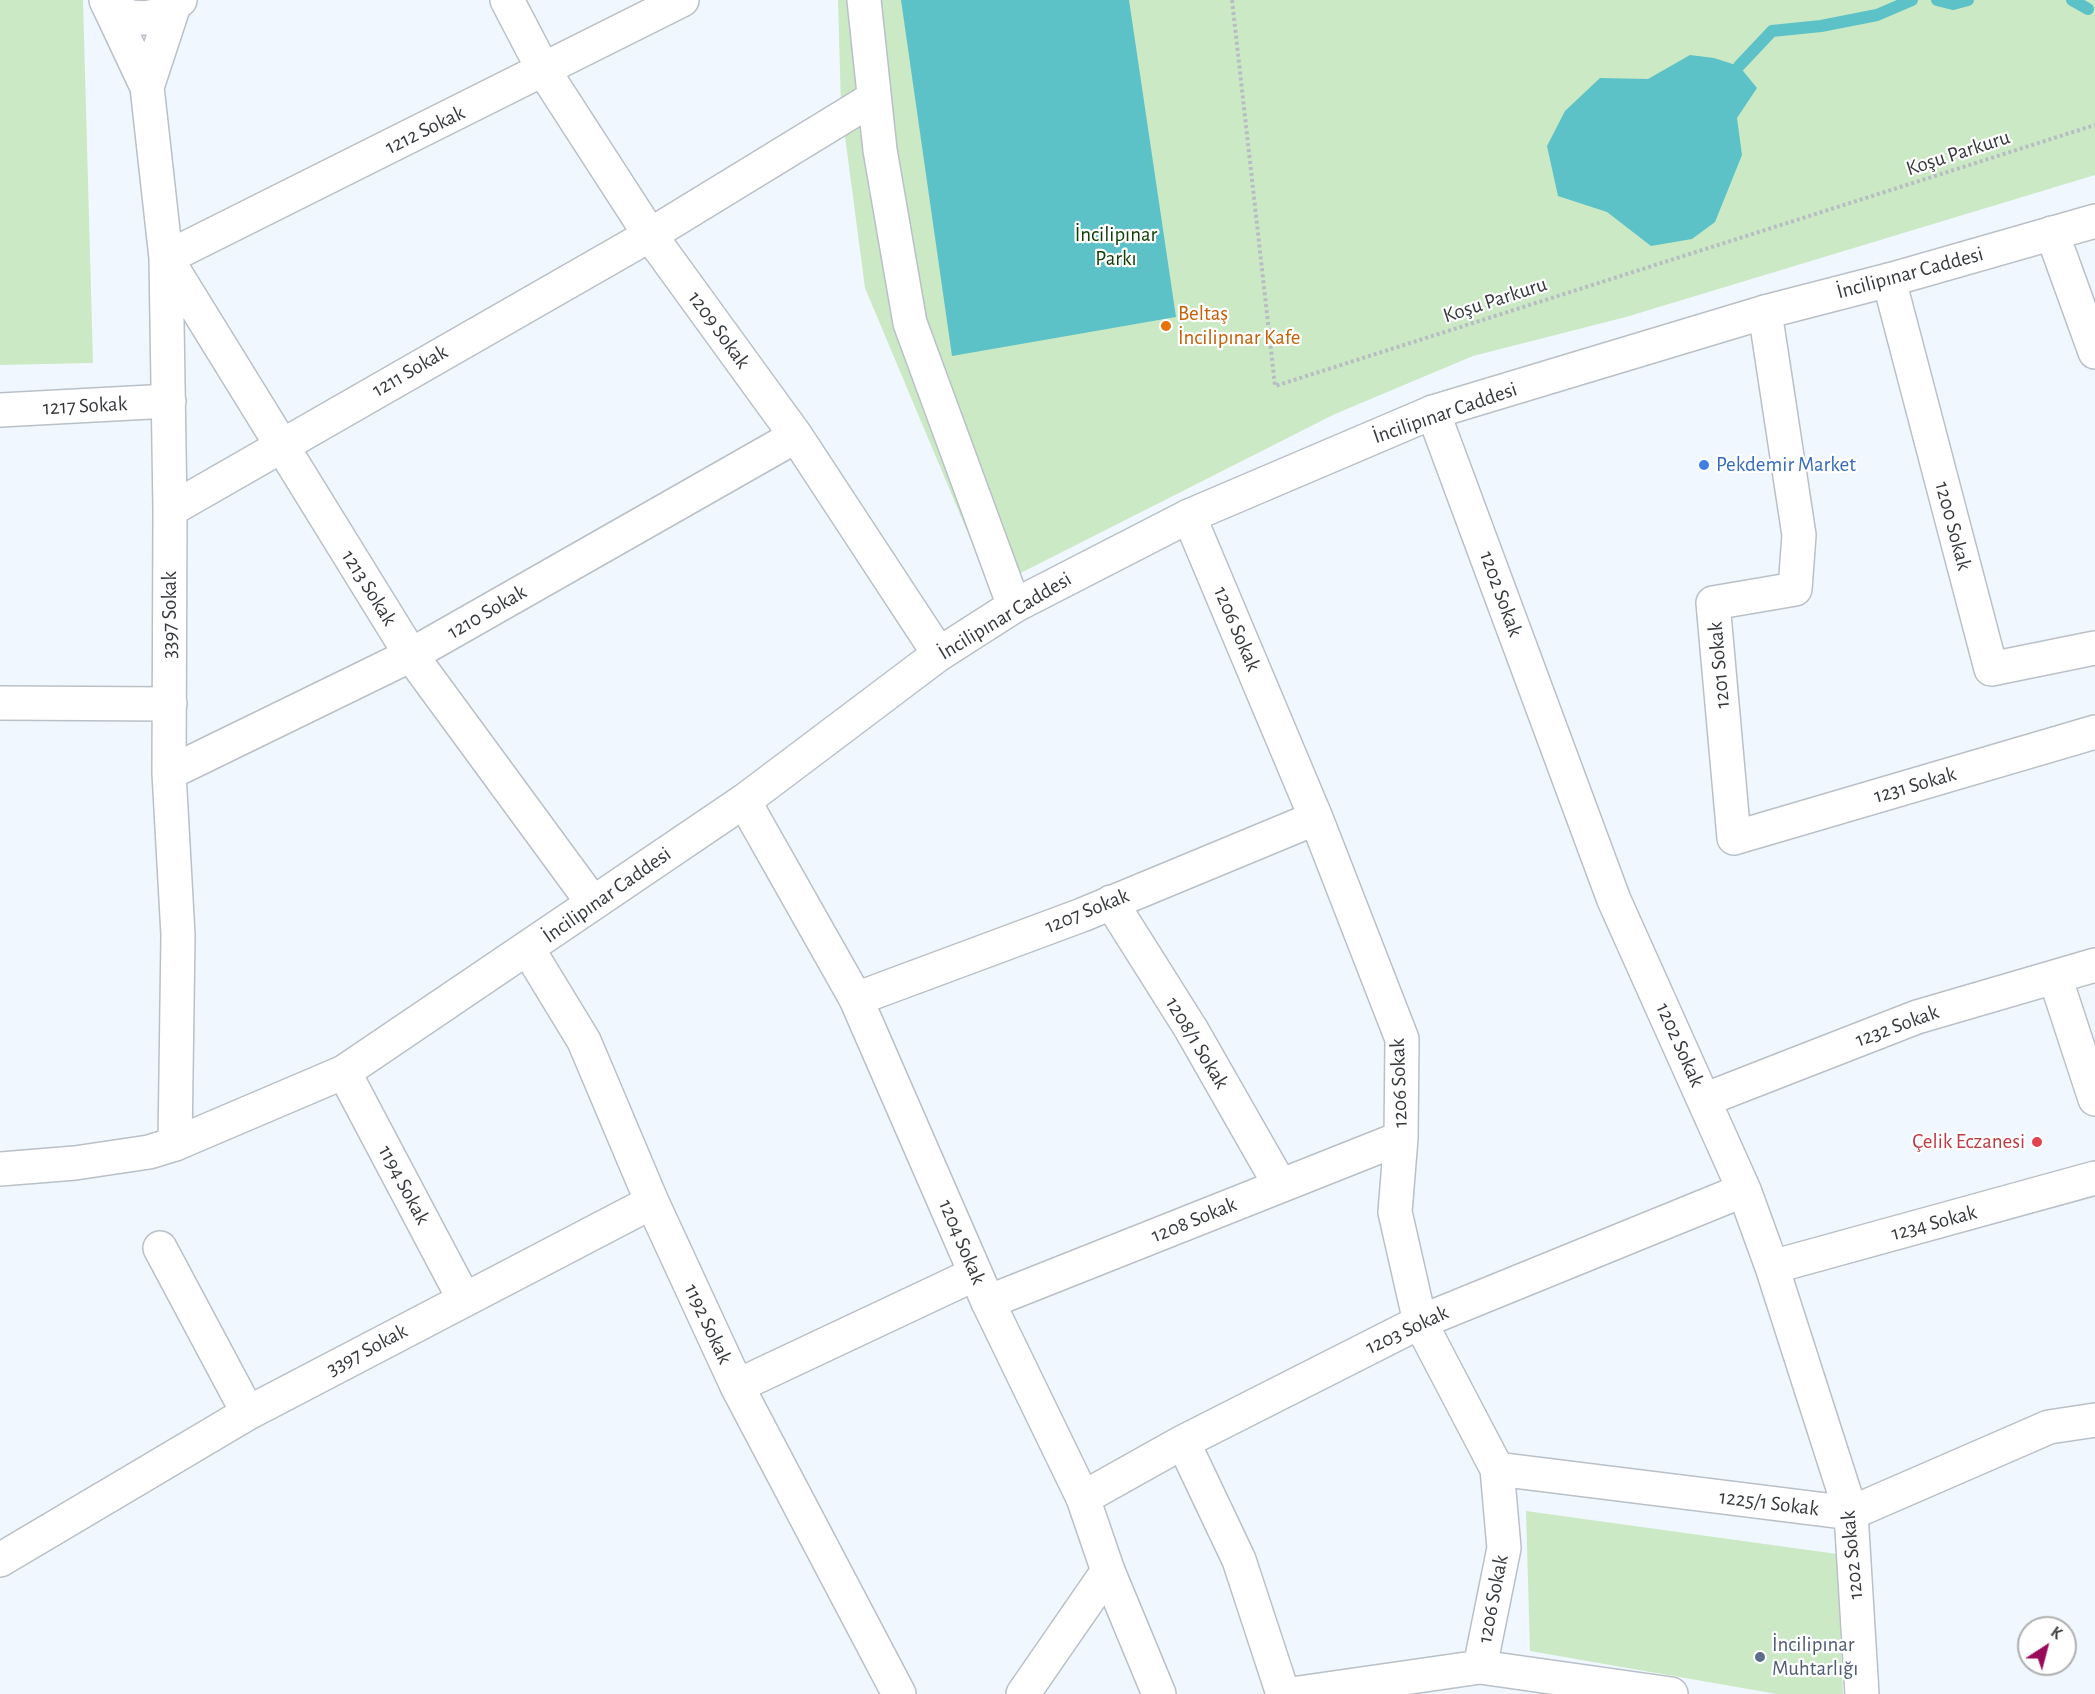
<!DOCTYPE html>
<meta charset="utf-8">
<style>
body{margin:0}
#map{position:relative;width:2095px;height:1694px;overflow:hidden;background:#f1f7ff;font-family:"Alegreya Sans",sans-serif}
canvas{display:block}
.north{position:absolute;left:2017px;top:1616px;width:60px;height:60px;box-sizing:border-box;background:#fff;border:2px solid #afb0b1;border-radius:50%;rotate:36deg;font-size:16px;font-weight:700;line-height:24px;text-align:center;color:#373a3d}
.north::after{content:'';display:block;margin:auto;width:21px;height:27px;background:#9a0859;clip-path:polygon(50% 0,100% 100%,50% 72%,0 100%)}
</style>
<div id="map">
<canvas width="2095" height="1694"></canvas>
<div class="north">K</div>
</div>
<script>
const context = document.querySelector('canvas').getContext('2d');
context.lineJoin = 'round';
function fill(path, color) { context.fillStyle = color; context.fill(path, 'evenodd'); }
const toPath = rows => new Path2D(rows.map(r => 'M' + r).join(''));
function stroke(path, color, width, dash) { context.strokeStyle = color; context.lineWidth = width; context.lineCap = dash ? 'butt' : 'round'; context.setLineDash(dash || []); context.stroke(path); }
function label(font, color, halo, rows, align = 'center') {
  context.font = font + ' "Alegreya Sans",sans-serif'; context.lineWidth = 4.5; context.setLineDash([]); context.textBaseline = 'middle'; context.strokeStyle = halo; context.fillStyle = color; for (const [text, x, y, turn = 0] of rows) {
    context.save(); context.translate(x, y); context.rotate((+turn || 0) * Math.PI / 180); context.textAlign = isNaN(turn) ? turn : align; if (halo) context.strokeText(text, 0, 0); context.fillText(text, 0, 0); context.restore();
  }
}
fill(toPath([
 [0,0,83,0,93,363,0,365],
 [838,0,2095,0,2095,175,1626,317,1473,356,1335,414,991,588,865,288,841,106],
 [1526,1511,1837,1554,1843,1694,1777,1694,1530,1651]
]), '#cbe9c5');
fill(toPath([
 [901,0,1129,0,1176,317,952,356],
 [1690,55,1714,58,1739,66,1757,88,1737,118,1742,155,1715,222,1692,239,1651,246,1607,212,1558,196,1547,146,1565,111,1600,78,1648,79]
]), '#5dc2c7');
stroke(toPath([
 [1937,0,1953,4,1968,0],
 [2072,0,2088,9],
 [1739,66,1772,31,1821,26,1877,15,1912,0]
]), '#5dc2c7', 12);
const minor = toPath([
 [106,0,147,87,166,258,170,510,169,773,178,935,175,1144],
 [106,0,117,10,130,17,145,18,160,15,180,0],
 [507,0,544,71,650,235,796,436,939,654],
 [864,0,880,150,910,323,1014,606],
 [147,87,173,8],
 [2052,233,2095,352],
 [1889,280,1991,669,2095,648],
 [1765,312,1799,535,1795,589,1713,603,1734,838,2095,732],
 [0,410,169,401],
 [1433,412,1614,900,1744,1190,1772,1267,1851,1513,1862,1694],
 [170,510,650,235,874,98],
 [1189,516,1316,818,1402,1039,1401,1138,1395,1212,1420,1322,1497,1469,1504,1548,1480,1667],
 [0,703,170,704],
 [169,773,411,655,796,436],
 [1111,902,1191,1029,1280,1185],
 [593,903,411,655,166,258,682,0],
 [528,949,584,1041,652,1202,737,1386,899,1694],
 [2055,977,2095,1099],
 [856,999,1082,915,1316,818],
 [344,1072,464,1299],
 [1704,1100,1917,1017,2095,965],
 [160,1248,248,1413,652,1202],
 [1772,1267,2095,1178],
 [988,1302,1401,1138],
 [737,1386,975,1274],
 [1183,1442,1239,1560,1283,1694],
 [1497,1469,1851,1513,2049,1427,2095,1420],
 [1083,1498,1183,1442,1420,1322,1744,1190],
 [0,1560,248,1413],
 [1023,1694,1108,1571],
 [1292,1694,1480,1667,1671,1694]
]);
const tertiary = toPath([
 [744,801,856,999,988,1302,1083,1498,1108,1571,1159,1694]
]);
const secondary = toPath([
 [0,1169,75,1163,149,1152,175,1144,344,1072,744,801,939,654,1014,606,1189,516,1433,412,1765,312,1889,280,2095,221]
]);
stroke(minor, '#bac0c7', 36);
stroke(tertiary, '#bac0c7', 36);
stroke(secondary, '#bac0c7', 36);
stroke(toPath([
 [1232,0,1275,386,2095,125]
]), '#b8bdc3', 4, [3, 3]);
stroke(minor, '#fff', 33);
stroke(tertiary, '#fff', 33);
stroke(secondary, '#fff', 33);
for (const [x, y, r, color] of [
 [1166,326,6,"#e8710a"],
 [1704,465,6,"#3f7fe0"],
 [2037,1142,6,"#e0444e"],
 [1760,1657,6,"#5c6f8a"]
]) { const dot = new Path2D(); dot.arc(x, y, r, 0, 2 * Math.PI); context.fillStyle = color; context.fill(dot); stroke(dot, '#fff', 2); }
label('21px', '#373a3d', '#fff', [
 ["1212 Sokak",425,130,-26],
 ["Koşu Parkuru",1958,153,-18],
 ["İncilipınar Caddesi",1910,273,-15],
 ["Koşu Parkuru",1495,300,-18],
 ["1209 Sokak",719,330,54],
 ["1211 Sokak",410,371,-30],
 ["1217 Sokak",85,406,-3],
 ["İncilipınar Caddesi",1445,413,-19],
 ["1200 Sokak",1953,526,75],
 ["1213 Sokak",369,588,58],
 ["1202 Sokak",1501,594,70],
 ["1210 Sokak",487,612,-30],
 ["3397 Sokak",170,615,-90],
 ["İncilipınar Caddesi",1005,616,-31],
 ["1206 Sokak",1237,629,67],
 ["1201 Sokak",1719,665,-95],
 ["1231 Sokak",1915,785,-16],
 ["İncilipınar Caddesi",607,895,-35],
 ["1207 Sokak",1087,911,-22],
 ["1232 Sokak",1897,1026,-20],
 ["1208/1 Sokak",1197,1043,59],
 ["1202 Sokak",1680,1045,66],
 ["1206 Sokak",1399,1083,-92],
 ["1194 Sokak",404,1185,62],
 ["1208 Sokak",1194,1220,-22],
 ["1234 Sokak",1934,1223,-15],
 ["1204 Sokak",962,1242,67],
 ["1192 Sokak",708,1324,65],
 ["1203 Sokak",1407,1330,-25],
 ["3397 Sokak",367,1350,-28],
 ["1225/1 Sokak",1769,1503,7],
 ["1202 Sokak",1852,1555,-95],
 ["1206 Sokak",1493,1599,-79]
]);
label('21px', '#0e3e04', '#fff', [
 ["İncilipınar",1116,235],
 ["Parkı",1116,259]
]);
label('21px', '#c56008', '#fff', [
 ["Beltaş",1178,314],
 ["İncilipınar Kafe",1178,338]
], 'left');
label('21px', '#366cbe', '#fff', [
 ["Pekdemir Market",1716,465]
], 'left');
label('21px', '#be3a42', '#fff', [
 ["Çelik Eczanesi",2025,1142]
], 'right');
label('21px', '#4e5e75', '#fff', [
 ["İncilipınar",1772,1645],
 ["Muhtarlığı",1772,1669]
], 'left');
</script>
